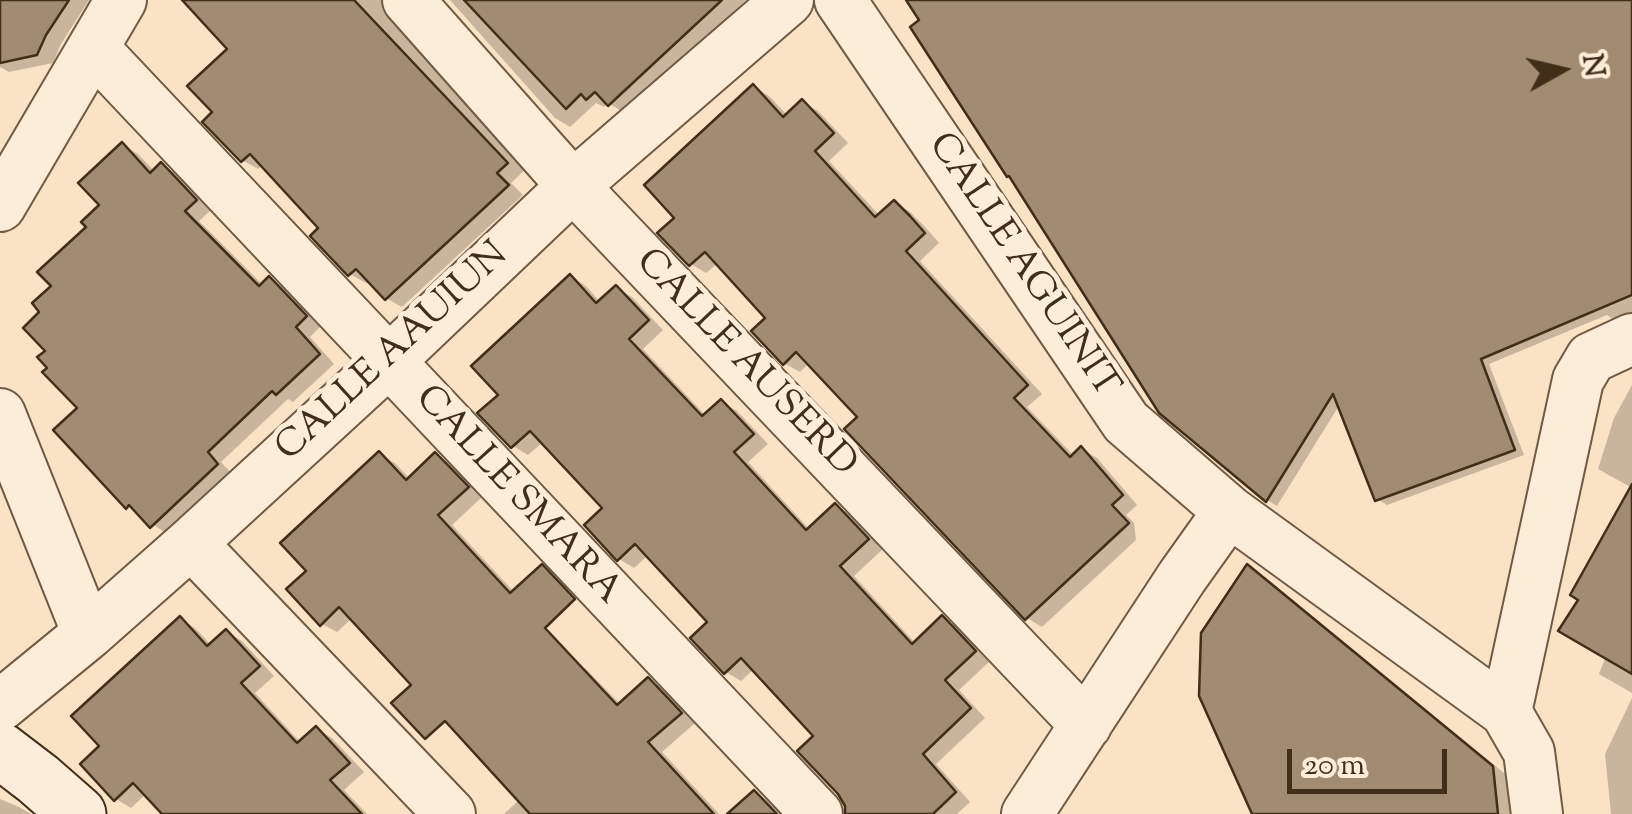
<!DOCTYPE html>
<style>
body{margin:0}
#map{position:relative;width:1632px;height:814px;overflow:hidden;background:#fae3c4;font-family:"Sorts Mill Goudy",serif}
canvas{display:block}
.north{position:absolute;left:1512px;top:20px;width:100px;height:100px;-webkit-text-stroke:8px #fcedd9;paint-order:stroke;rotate:82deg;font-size:28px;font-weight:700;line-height:40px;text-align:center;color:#412e19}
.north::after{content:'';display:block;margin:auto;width:35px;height:45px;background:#412e19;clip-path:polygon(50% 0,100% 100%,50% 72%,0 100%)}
.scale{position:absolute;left:1287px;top:749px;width:160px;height:45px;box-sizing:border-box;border:5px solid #412e19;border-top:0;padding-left:12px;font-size:30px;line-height:35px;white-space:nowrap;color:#412e19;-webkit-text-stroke:8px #fcedd9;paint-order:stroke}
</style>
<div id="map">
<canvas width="1632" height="814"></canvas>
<div class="north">N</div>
<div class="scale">20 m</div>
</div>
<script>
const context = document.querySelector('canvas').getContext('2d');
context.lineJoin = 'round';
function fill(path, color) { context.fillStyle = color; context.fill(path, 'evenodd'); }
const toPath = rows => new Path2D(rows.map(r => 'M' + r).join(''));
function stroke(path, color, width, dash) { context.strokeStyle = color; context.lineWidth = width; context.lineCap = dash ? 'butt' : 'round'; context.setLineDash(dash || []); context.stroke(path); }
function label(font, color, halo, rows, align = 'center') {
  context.font = font + ' "Sorts Mill Goudy",serif'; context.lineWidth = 10; context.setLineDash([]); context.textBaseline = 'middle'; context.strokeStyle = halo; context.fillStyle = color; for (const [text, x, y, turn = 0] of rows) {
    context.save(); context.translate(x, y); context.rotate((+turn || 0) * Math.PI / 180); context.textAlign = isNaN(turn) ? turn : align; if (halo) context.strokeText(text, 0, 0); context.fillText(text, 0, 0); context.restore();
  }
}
fill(toPath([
 [0,0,89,0,61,44,53,63,9,72,0,67],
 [213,0,396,0,525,170,511,183,523,195,402,307,386,298,369,280,366,283,350,274,321,228,264,164,258,169,242,160,216,112,230,49],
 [450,0,746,0,625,113,608,103,604,107,596,103,570,127,555,118],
 [909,0,1632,0,1632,317,1619,323,1607,315,1489,364,1524,455,1387,505,1377,499,1340,404,1277,506,1267,500,1161,411],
 [754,87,769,96,788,116,803,102,818,111,848,143,829,161,880,216,895,203,910,212,926,228,939,243,920,261,1042,394,1027,407,1074,456,1082,449,1097,458,1137,505,1126,515,1134,523,1136,540,1042,627,1027,618,860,418,810,362,800,372,784,363,769,318,718,263,706,273,691,264,661,233,677,218],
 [122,145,138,154,155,172,162,165,177,174,211,210,199,221,263,285,269,279,285,288,321,326,310,337,334,364,293,402,288,399,221,462,232,474,167,534,128,507,81,408,50,368,43,312,54,286,102,206],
 [571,277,586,286,600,302,616,288,632,297,663,330,643,349,706,416,721,402,737,411,768,444,748,462,810,530,836,506,851,515,883,549,854,576,916,644,942,619,958,627,990,661,959,690,985,718,936,764,970,802,957,814,851,814,816,736,754,669,741,681,726,672,710,622,648,555,634,568,619,559,606,508,543,442,528,455,513,446,501,395],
 [1632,385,1632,488,1598,469,1614,418],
 [379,454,395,463,410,479,435,455,451,464,482,497,452,525,538,618,352,618,337,632,322,624,309,571],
 [1632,489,1632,693,1599,674,1606,656,1581,599],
 [1248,567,1265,577,1510,778,1513,814,1255,814],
 [180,619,195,628,212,646,227,632,242,641,274,676,255,693,301,743,316,729,332,738,364,772,344,790,367,814,165,814,146,794,131,808,116,799,102,746],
 [571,661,586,669,621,705,648,680,663,689,695,723,662,752,719,814,504,814,520,799],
 [1632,698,1632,814,1611,814,1605,754],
 [755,793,770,802,782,814,731,814],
 [0,799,19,807,31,814,0,814]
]), '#0003');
const building = toPath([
 [0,0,69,0,46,35,37,55,0,63,0,0],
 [182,0,354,0,508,163,497,173,509,185,385,300,356,269,348,276,310,236,318,228,250,154,241,162,202,122,212,112,187,86,227,49,182,0],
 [464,0,722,0,608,106,595,92,586,100,581,94,566,109,464,0],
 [906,0,1632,0,1632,295,1481,359,1515,450,1375,501,1333,394,1266,502,1159,413,1009,176,1007,177,910,27,919,20,906,0],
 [753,84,783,117,802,99,834,133,815,151,875,217,894,200,910,216,925,233,906,251,1028,385,1014,398,1070,457,1081,446,1123,495,1112,505,1129,523,1025,620,844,429,857,417,796,352,783,365,751,331,765,318,705,252,689,266,657,233,674,218,644,185,753,84],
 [122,142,150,173,161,162,197,200,185,211,259,286,269,276,307,316,296,327,320,354,276,395,272,391,208,452,218,464,150,528,129,505,126,509,53,430,77,408,42,372,47,368,37,357,45,351,23,328,39,312,32,303,51,286,37,272,86,227,81,222,99,205,78,183,122,142],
 [570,274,596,303,616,285,649,320,629,339,702,416,721,399,754,434,734,452,806,530,835,503,869,539,840,566,912,644,942,615,976,651,945,680,971,708,923,754,956,792,933,814,845,814,845,806,838,794,797,751,813,736,741,658,724,674,690,638,707,622,635,544,617,561,584,525,602,508,530,431,511,448,477,413,498,395,471,366,570,274],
 [379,451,406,480,435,452,469,487,438,515,510,593,542,564,575,599,545,628,617,705,648,677,682,713,648,742,714,814,530,814,445,721,425,739,391,703,411,685,339,607,320,626,286,589,306,571,280,543,379,451],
 [1632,484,1632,674,1558,631,1578,600,1570,595,1632,484],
 [1247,564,1493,766,1498,814,1252,814,1199,696,1201,633,1247,564],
 [180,616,207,646,226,629,260,666,241,683,297,743,316,726,350,763,330,780,362,814,162,814,133,783,114,801,80,764,99,746,71,716,180,616],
 [754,790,777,814,727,814,754,790]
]);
fill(building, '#a18c72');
stroke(building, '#412e19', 2.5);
const street = toPath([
 [408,0,573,186,1086,725],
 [840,0,1126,422,1229,511,1506,712],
 [94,49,817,814],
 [0,206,121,0],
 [0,414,88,634],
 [191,543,450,814],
 [0,706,88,634,191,543,388,362,573,186,788,0],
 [1027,814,1182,577,1229,511],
 [1537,814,1529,752,1506,712,1578,380,1591,358,1632,339]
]);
const secondary = toPath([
 [0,750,38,779,78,814]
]);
stroke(street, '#6f5b44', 54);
stroke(secondary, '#412e19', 59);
stroke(street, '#fcedd9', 50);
stroke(secondary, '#fcedd9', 55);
label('38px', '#412e19', '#fcedd9', [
 ["CALLE AGUINIT",1021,267,56],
 ["CALLE AAUIUN",394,354,-43],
 ["CALLE AUSERD",744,365,46],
 ["CALLE SMARA",516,497,47]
]);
</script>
